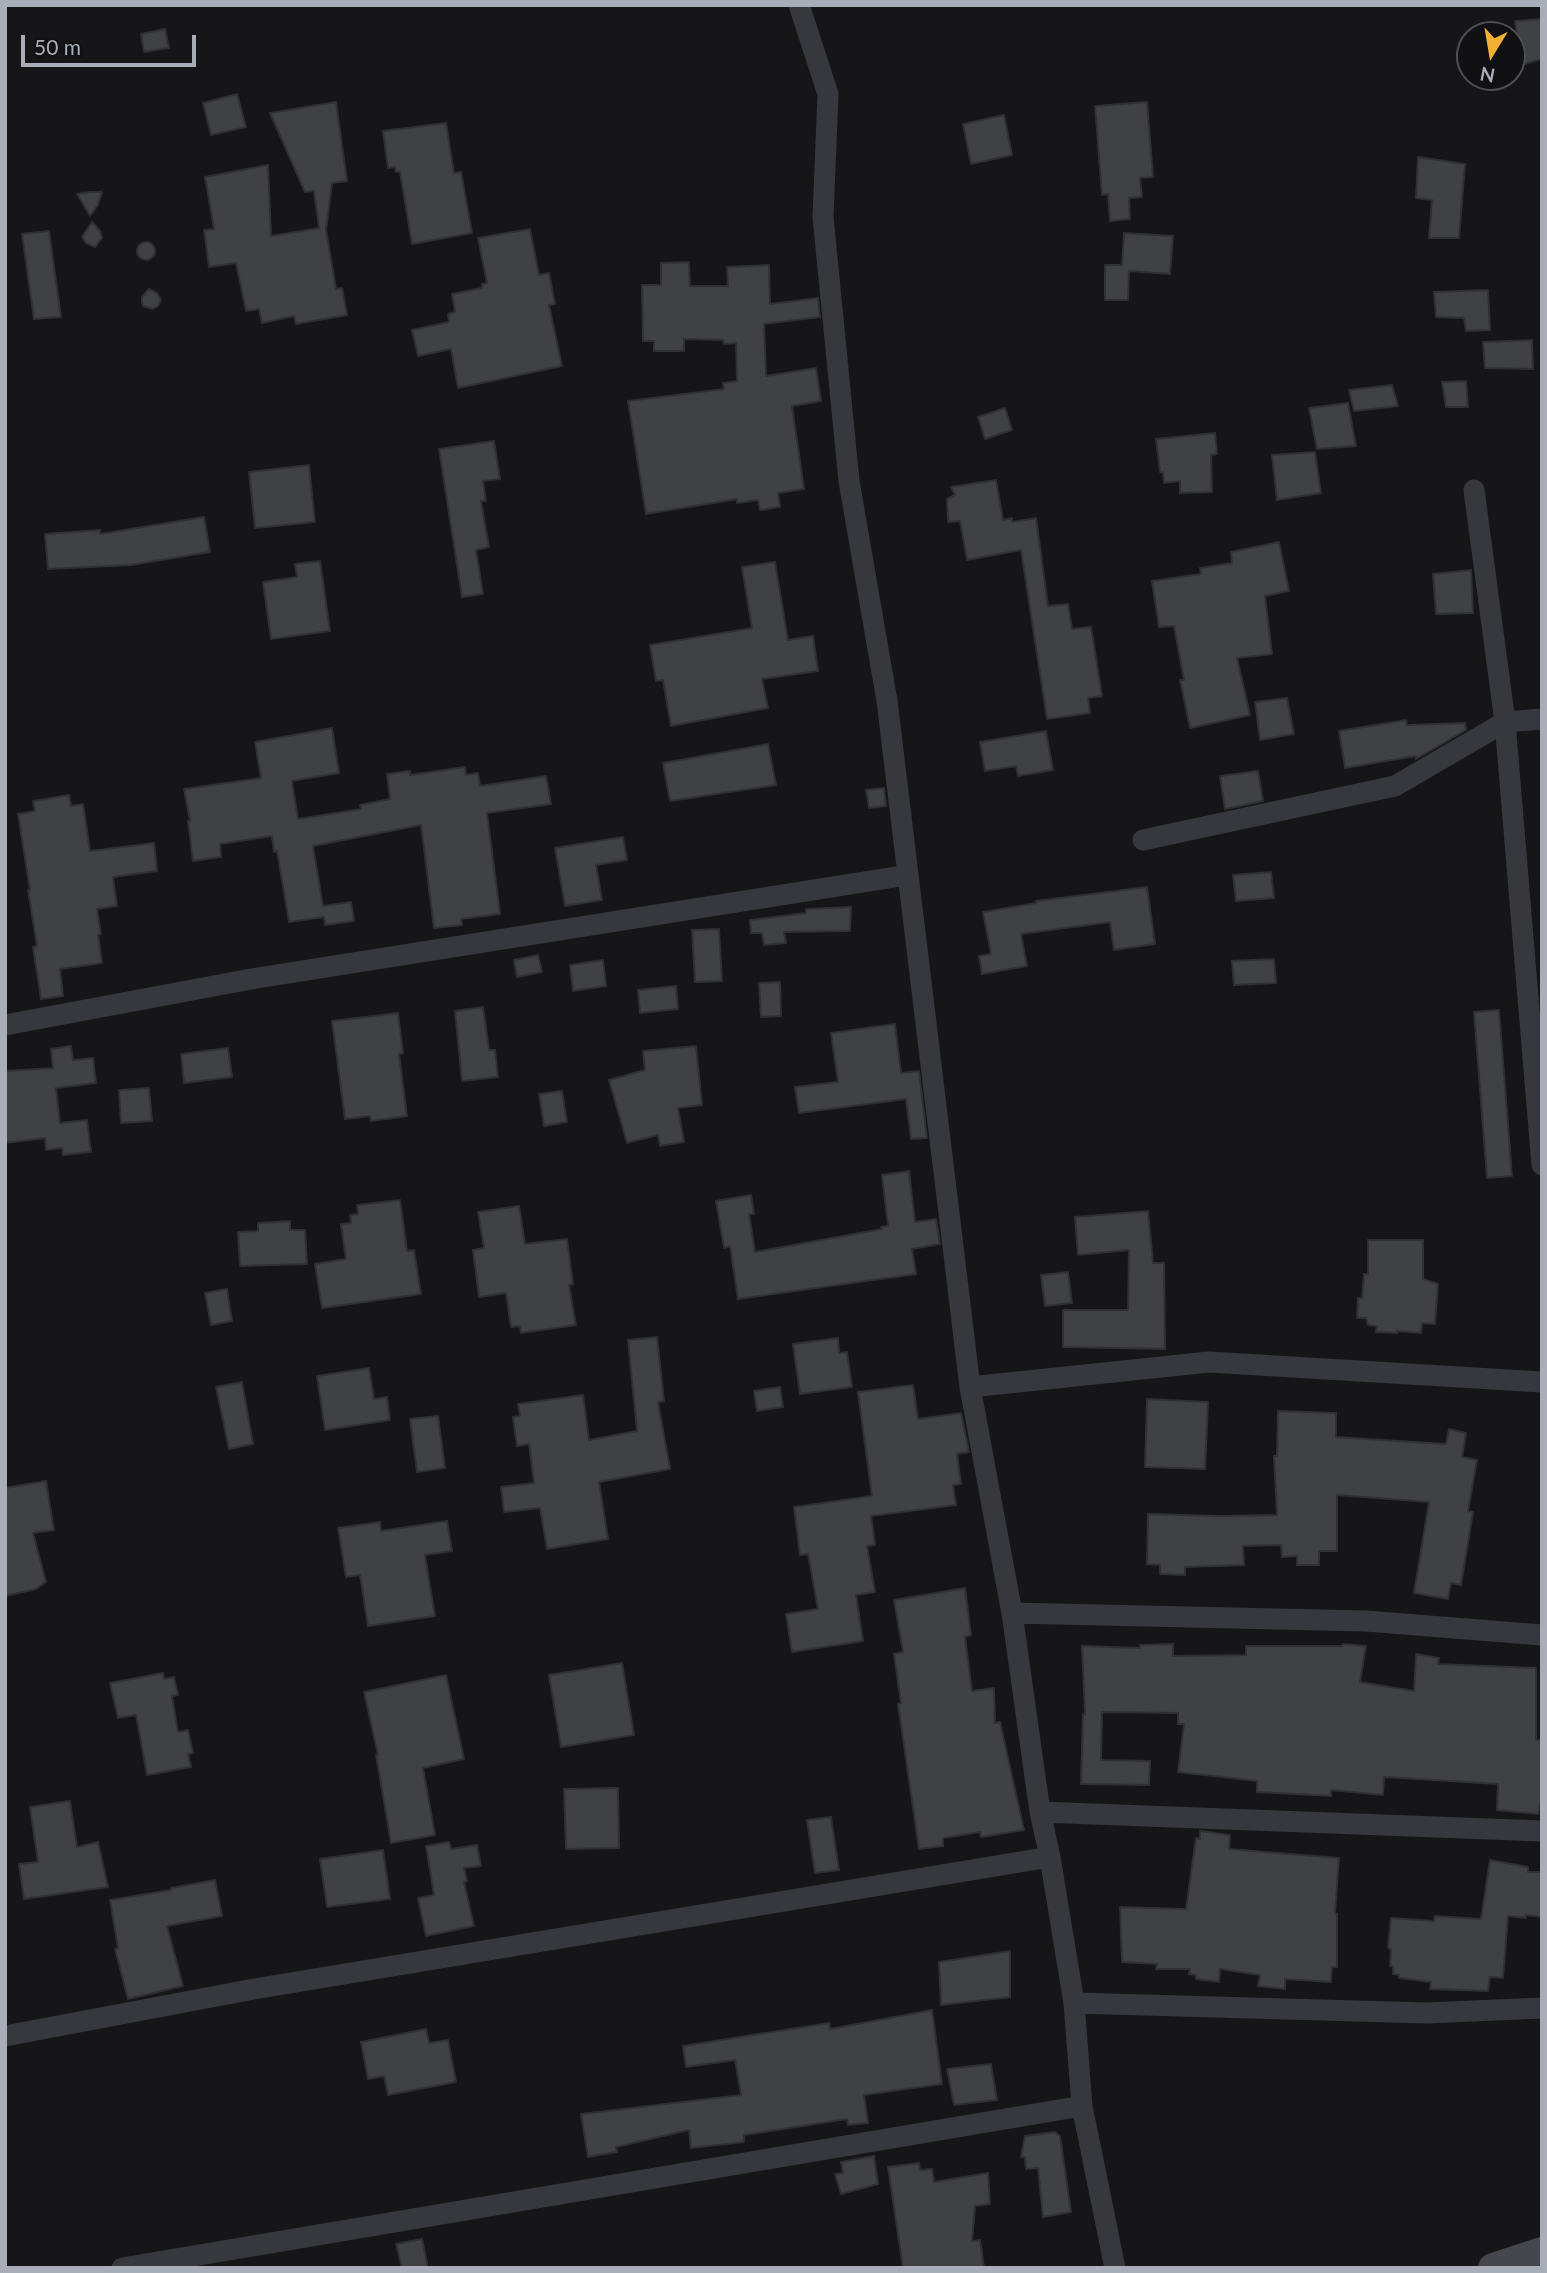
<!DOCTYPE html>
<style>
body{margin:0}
#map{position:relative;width:1547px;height:2273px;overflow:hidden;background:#161618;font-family:Lato,sans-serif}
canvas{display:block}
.frame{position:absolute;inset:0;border:7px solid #a8adb8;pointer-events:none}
.north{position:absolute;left:1456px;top:21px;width:70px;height:70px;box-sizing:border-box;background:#111113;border:2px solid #4d4f55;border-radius:50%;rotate:191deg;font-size:19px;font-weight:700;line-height:28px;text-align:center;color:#a8adb8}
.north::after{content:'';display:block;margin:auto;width:24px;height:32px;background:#f2b134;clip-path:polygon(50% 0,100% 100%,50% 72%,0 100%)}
.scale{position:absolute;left:21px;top:35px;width:175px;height:32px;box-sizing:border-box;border:4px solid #a8adb8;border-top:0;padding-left:9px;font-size:21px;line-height:24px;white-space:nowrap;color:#a8adb8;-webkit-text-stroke:5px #111113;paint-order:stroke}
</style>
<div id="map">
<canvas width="1547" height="2273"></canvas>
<div class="frame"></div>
<div class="north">N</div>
<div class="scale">50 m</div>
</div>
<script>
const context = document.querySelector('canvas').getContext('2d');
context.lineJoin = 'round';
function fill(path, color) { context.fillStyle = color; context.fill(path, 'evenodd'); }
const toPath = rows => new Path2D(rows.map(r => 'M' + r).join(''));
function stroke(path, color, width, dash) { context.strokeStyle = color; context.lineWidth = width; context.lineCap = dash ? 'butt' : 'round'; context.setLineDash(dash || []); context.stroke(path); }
const building = toPath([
 [1542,19,1542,59,1521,65,1515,21,1542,19],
 [165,29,169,48,144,52,141,34,165,29],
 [237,94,246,127,211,135,203,103,237,94],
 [336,102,347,181,332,183,326,230,336,289,342,288,347,315,296,324,294,316,262,323,259,309,246,311,236,263,209,267,204,230,214,229,205,177,268,165,271,236,319,228,314,191,305,192,270,113,336,102],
 [1147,102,1153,177,1140,178,1142,197,1129,198,1130,219,1110,221,1108,194,1102,195,1095,106,1147,102],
 [1004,115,1012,155,971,164,963,124,1004,115],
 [446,123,454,173,461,172,472,233,412,244,400,172,396,172,395,167,388,168,383,131,446,123],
 [1418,157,1465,164,1459,238,1429,238,1432,200,1416,198,1418,157],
 [90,192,102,192,98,205,90,216,77,194,90,192],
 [92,222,100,231,102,238,95,247,86,243,82,237,92,222],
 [530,229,539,275,549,273,555,304,549,305,562,366,458,388,451,349,418,356,412,330,449,322,448,314,455,312,452,294,482,288,482,284,487,283,478,238,530,229],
 [49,231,61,317,34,319,22,234,49,231],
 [1124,233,1173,236,1170,274,1129,271,1128,300,1105,300,1105,265,1122,265,1124,233],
 '137 251a9 9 0 1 1 18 0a9 9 0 1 1-18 0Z',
 [689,262,690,286,728,286,727,267,769,265,770,304,818,298,820,317,764,324,766,376,816,368,821,401,792,406,804,489,778,493,780,507,760,510,758,500,737,503,737,499,646,514,628,401,724,389,723,383,737,381,736,343,724,344,723,340,684,339,684,351,654,351,654,341,643,341,642,285,661,285,661,263,689,262],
 [149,289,157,293,161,300,158,306,153,309,143,306,142,302,142,297,149,289],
 [1488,290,1490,330,1466,331,1464,318,1436,317,1434,292,1488,290],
 [1532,340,1533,369,1485,368,1483,342,1532,340],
 [1466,381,1468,407,1446,407,1442,382,1466,381],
 [1392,385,1398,406,1354,411,1349,390,1392,385],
 [1348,403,1356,446,1317,449,1309,408,1348,403],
 [1005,408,1012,430,985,439,978,417,1005,408],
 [1215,433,1217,454,1211,455,1212,492,1180,493,1180,481,1164,483,1163,472,1160,472,1156,439,1215,433],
 [494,441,500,479,483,481,486,501,481,501,489,547,476,550,483,594,462,597,439,449,494,441],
 [1315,452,1321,493,1277,500,1272,455,1315,452],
 [309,465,315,522,255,528,249,472,309,465],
 [996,480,1003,520,1012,518,1012,522,1036,518,1048,606,1068,604,1072,629,1091,627,1102,696,1088,698,1090,713,1047,719,1021,550,967,560,960,521,948,522,947,499,955,495,951,487,996,480],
 [204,517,210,552,131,565,48,569,45,534,100,530,100,534,204,517],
 [1279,542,1289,591,1265,596,1272,654,1237,658,1250,715,1190,728,1180,680,1184,680,1174,626,1159,627,1152,581,1201,574,1200,568,1232,563,1231,552,1279,542],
 [320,561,330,631,271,639,263,582,297,577,295,564,320,561],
 [775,562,788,640,813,636,818,671,762,679,768,708,671,726,663,680,656,681,650,645,752,628,742,567,775,562],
 [1471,570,1473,613,1436,614,1433,574,1471,570],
 [1287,698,1294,734,1260,740,1255,702,1287,698],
 [1406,720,1407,725,1465,723,1466,730,1416,759,1416,756,1345,768,1339,731,1406,720],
 [332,728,339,773,292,781,298,819,361,809,360,805,390,799,387,774,410,771,410,775,465,767,466,775,478,773,480,786,546,776,551,804,487,813,500,914,461,919,462,925,434,928,421,825,313,846,323,906,351,902,354,921,325,925,324,917,289,922,277,851,274,852,272,836,220,844,221,857,193,861,188,821,190,821,184,789,261,778,255,742,332,728],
 [1046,731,1053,770,1018,776,1016,766,985,771,980,742,1046,731],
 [768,744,776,785,670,801,663,763,768,744],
 [1258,771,1263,801,1225,809,1220,776,1258,771],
 [884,788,886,806,869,808,866,790,884,788],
 [69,795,71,806,83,804,90,851,154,843,157,871,113,877,117,906,97,909,101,934,98,935,102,963,60,969,63,996,41,999,33,947,37,946,28,890,30,890,18,814,35,811,33,801,69,795],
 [623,837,627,860,596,865,602,900,565,906,555,848,623,837],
 [1271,872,1274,898,1236,901,1233,875,1271,872],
 [1147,887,1155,944,1114,950,1110,922,1021,934,1027,966,982,974,979,956,991,954,983,912,1036,903,1036,901,1147,887],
 [851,907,850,931,784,932,786,943,764,945,762,933,751,933,750,920,806,913,806,909,851,907],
 [719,929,722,981,695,982,692,930,719,929],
 [538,955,542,972,517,977,514,960,538,955],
 [1274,959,1276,983,1234,985,1232,961,1274,959],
 [603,960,606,986,573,991,570,965,603,960],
 [780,982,781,1016,761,1017,759,983,780,982],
 [676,986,678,1009,640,1013,638,990,676,986],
 [483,1007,489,1050,495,1050,498,1077,462,1081,455,1011,483,1007],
 [1499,1010,1512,1176,1487,1178,1474,1012,1499,1010],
 [398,1013,403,1053,399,1054,407,1116,371,1121,370,1116,345,1119,332,1021,398,1013],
 [895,1024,901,1073,919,1071,927,1138,911,1139,906,1099,799,1113,795,1087,838,1082,831,1033,895,1024],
 [71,1046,73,1060,93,1058,96,1083,56,1088,60,1123,87,1120,91,1152,63,1155,62,1148,46,1150,45,1138,5,1143,5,1071,53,1068,51,1049,71,1046],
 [696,1046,702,1105,678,1108,684,1142,660,1146,658,1135,627,1143,609,1080,645,1070,643,1051,696,1046],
 [228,1048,232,1077,184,1083,181,1054,228,1048],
 [149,1088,152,1121,121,1123,119,1090,149,1088],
 [562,1091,567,1122,544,1126,539,1094,562,1091],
 [909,1171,915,1222,936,1219,940,1244,912,1249,916,1274,738,1299,730,1246,724,1248,716,1201,751,1195,754,1214,749,1214,755,1252,882,1229,881,1227,888,1226,882,1175,909,1171],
 [400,1200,407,1251,414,1250,421,1294,322,1308,315,1264,346,1259,341,1224,351,1223,350,1215,358,1214,357,1205,400,1200],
 [519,1206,525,1244,567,1239,573,1284,569,1285,576,1325,521,1333,520,1326,511,1327,506,1293,479,1297,473,1250,484,1248,478,1212,519,1206],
 [1148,1211,1153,1263,1164,1263,1165,1349,1063,1347,1063,1310,1128,1310,1129,1250,1078,1255,1075,1217,1148,1211],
 [290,1221,290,1230,305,1230,307,1264,240,1266,238,1232,258,1231,258,1223,290,1221],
 [1368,1240,1423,1240,1423,1279,1438,1284,1435,1324,1422,1323,1421,1333,1397,1331,1397,1333,1376,1332,1377,1326,1368,1325,1366,1318,1357,1318,1358,1298,1362,1298,1364,1274,1368,1274,1368,1240],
 [1068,1272,1072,1303,1045,1306,1041,1275,1068,1272],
 [227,1289,232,1321,211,1325,205,1293,227,1289],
 [657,1337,664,1401,658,1402,670,1469,599,1482,608,1539,547,1549,540,1508,504,1512,501,1487,534,1483,529,1444,517,1446,513,1417,520,1416,518,1404,583,1395,589,1440,637,1431,628,1340,657,1337],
 [838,1338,839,1353,847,1352,852,1387,800,1394,793,1344,838,1338],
 [369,1368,374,1399,387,1397,390,1420,325,1430,317,1376,369,1368],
 [242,1382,253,1444,229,1449,216,1387,242,1382],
 [913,1385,918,1419,961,1413,969,1452,957,1454,961,1484,953,1485,956,1505,871,1516,875,1545,867,1546,875,1592,856,1595,863,1641,792,1652,786,1614,818,1609,808,1554,800,1555,794,1507,872,1496,858,1392,913,1385],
 [780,1387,783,1407,757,1411,754,1391,780,1387],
 [1147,1399,1208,1402,1205,1469,1145,1467,1147,1399],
 [1278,1411,1336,1413,1336,1437,1446,1444,1449,1429,1466,1433,1462,1457,1477,1460,1468,1511,1473,1512,1461,1585,1451,1583,1448,1599,1414,1593,1429,1502,1337,1495,1337,1551,1319,1551,1319,1565,1297,1565,1297,1556,1282,1557,1281,1545,1243,1546,1244,1565,1185,1567,1185,1575,1160,1574,1160,1565,1147,1564,1148,1514,1219,1516,1277,1515,1274,1456,1277,1456,1278,1411],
 [438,1416,445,1468,417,1472,410,1419,438,1416],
 [46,1481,54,1530,33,1533,46,1582,36,1589,5,1596,5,1488,46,1481],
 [447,1521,452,1551,425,1555,435,1616,368,1626,360,1575,346,1577,338,1528,380,1522,381,1531,447,1521],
 [965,1588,971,1635,965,1637,972,1691,994,1688,995,1723,1000,1722,1024,1830,981,1837,980,1832,943,1838,943,1846,919,1849,898,1704,901,1703,894,1654,903,1652,894,1600,965,1588],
 [1173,1644,1173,1656,1246,1655,1246,1646,1342,1646,1343,1644,1366,1646,1360,1682,1414,1691,1416,1654,1439,1658,1438,1664,1536,1668,1536,1740,1542,1740,1542,1797,1538,1814,1497,1810,1498,1784,1384,1777,1383,1795,1331,1790,1331,1796,1257,1792,1257,1781,1178,1772,1184,1724,1178,1724,1178,1713,1102,1712,1101,1760,1150,1761,1149,1785,1081,1784,1083,1714,1085,1714,1082,1646,1140,1648,1140,1645,1173,1644],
 [622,1663,634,1735,561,1747,549,1675,622,1663],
 [163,1673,164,1679,174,1677,178,1695,172,1696,178,1732,188,1730,193,1753,188,1754,191,1767,147,1775,136,1715,118,1718,110,1683,163,1673],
 [446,1675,464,1759,423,1768,435,1835,391,1843,376,1755,378,1755,364,1692,446,1675],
 [618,1788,619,1848,566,1849,564,1789,618,1788],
 [70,1801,77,1847,98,1842,108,1887,24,1899,19,1864,38,1862,30,1807,70,1801],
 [831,1817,839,1870,815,1873,807,1820,831,1817],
 [1200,1831,1230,1835,1229,1849,1339,1858,1335,1913,1337,1914,1337,1967,1332,1967,1331,1982,1285,1979,1285,1989,1258,1986,1260,1975,1220,1969,1219,1982,1196,1979,1196,1975,1189,1974,1190,1969,1156,1969,1157,1964,1122,1962,1120,1907,1186,1909,1196,1838,1200,1839,1200,1831],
 [449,1842,451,1849,477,1845,481,1866,464,1868,467,1881,464,1882,474,1926,426,1936,418,1898,434,1895,426,1846,449,1842],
 [383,1850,390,1899,327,1907,320,1859,383,1850],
 [1490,1860,1528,1867,1528,1872,1542,1872,1542,1917,1526,1915,1526,1918,1508,1916,1503,1978,1490,1977,1488,1991,1430,1989,1431,1982,1399,1978,1399,1975,1393,1974,1393,1966,1390,1966,1391,1950,1388,1947,1391,1918,1434,1921,1435,1916,1481,1919,1490,1860],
 [215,1880,222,1916,167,1926,183,1986,128,1999,115,1949,118,1948,110,1900,171,1890,171,1888,215,1880],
 [1010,1951,1010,1997,941,2005,939,1962,1010,1951],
 [932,2010,942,2084,864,2095,868,2123,848,2125,847,2119,744,2135,744,2142,691,2148,689,2130,616,2147,617,2152,588,2157,581,2114,741,2095,735,2060,686,2067,683,2046,829,2023,830,2029,932,2010],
 [426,2029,429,2043,448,2040,456,2082,388,2095,384,2076,368,2079,361,2042,426,2029],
 [991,2064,997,2100,954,2105,947,2069,991,2064],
 [1055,2132,1060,2136,1071,2212,1043,2217,1038,2168,1026,2169,1025,2157,1021,2157,1025,2136,1055,2132],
 [874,2156,878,2184,841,2194,835,2174,843,2173,841,2162,874,2156],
 [919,2163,920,2170,932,2169,934,2182,988,2173,990,2204,975,2206,972,2241,980,2240,984,2268,903,2268,888,2167,919,2163],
 [422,2239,428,2268,402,2268,396,2244,422,2239]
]);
fill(building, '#404145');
stroke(building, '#303034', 2);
stroke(toPath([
 [1474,490,1505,722,1542,1165],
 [1143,840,1395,786,1505,722,1542,719],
 [5,1025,251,979,908,875],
 [970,1387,1209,1362,1542,1382],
 [1012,1613,1366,1621,1542,1635],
 [1040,1812,1542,1831],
 [1074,2003,1427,2013,1542,2008],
 [5,2036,254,1989,1050,1857],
 [1082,2106,1115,2268],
 [122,2268,1082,2106,1074,2003,1050,1857,1040,1812,1012,1613,970,1387,887,701,849,481,823,217,828,94,799,5]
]), '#37383d', 21);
stroke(toPath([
 [1493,2268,1542,2252]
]), '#45474d', 30);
</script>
